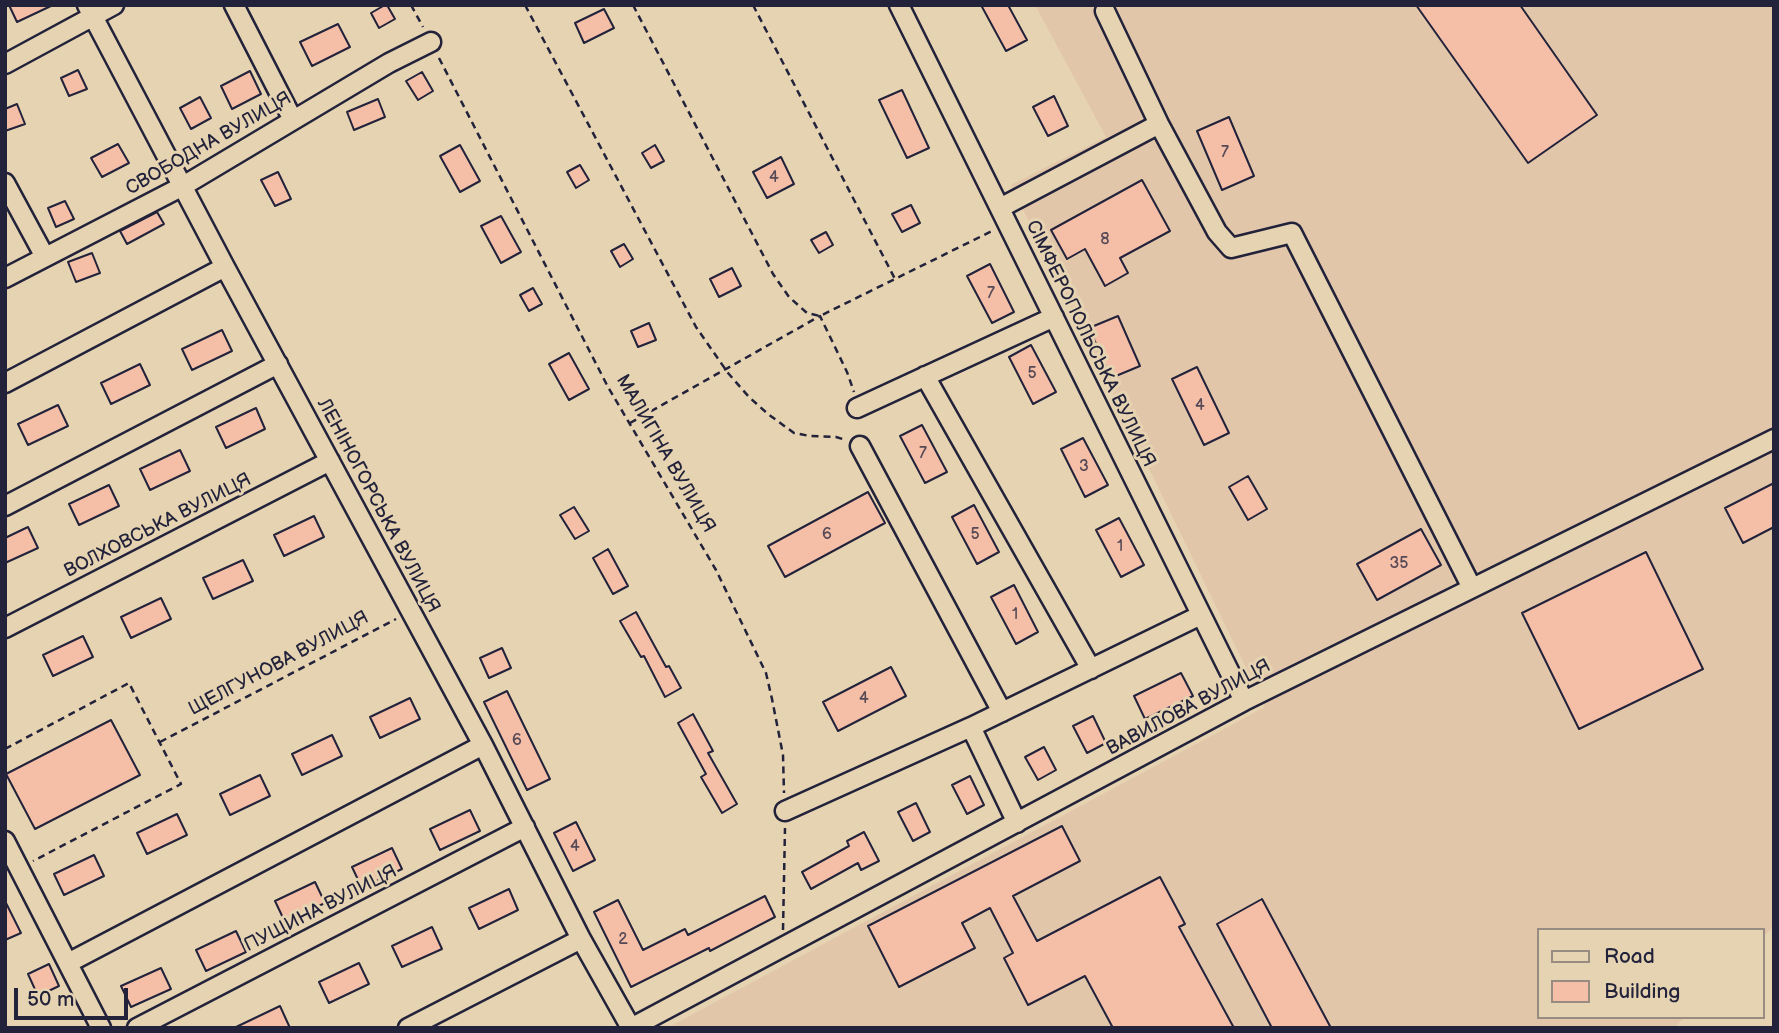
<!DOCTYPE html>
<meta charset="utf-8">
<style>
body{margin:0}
#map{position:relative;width:1779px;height:1033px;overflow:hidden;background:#e6d3b1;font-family:"Balsamiq Sans",sans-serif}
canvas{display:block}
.frame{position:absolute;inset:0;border:7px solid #22223b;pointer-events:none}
.legend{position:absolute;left:1537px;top:928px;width:228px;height:91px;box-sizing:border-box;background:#e6d3b1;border:2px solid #988c82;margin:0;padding:9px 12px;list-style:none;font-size:21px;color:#22223b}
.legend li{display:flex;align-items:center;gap:14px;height:35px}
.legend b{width:35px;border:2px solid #988c82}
.scale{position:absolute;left:14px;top:988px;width:114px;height:32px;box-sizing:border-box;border:4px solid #22223b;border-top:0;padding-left:9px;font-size:21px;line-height:24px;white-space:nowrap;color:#22223b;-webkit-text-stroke:5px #e6d3b1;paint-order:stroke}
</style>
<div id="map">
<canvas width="1779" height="1033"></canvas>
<div class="frame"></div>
<ul class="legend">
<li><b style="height:9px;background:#e6d3b1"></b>Road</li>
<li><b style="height:19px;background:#f4bea7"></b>Building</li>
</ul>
<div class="scale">50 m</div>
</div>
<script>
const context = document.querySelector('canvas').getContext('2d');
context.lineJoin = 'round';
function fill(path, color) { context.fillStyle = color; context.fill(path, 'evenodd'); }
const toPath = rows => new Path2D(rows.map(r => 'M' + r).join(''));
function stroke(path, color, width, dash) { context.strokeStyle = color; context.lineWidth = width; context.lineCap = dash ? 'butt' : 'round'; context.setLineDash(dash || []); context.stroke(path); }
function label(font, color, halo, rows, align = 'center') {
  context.font = font + ' "Balsamiq Sans",sans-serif'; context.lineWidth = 6; context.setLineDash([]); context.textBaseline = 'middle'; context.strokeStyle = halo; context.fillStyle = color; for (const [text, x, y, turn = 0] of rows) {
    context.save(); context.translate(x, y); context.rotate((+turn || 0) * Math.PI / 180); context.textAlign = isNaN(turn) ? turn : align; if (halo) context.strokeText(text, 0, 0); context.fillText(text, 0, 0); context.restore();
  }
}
fill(toPath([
 [1035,5,1774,5,1774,926,1763,937,1763,930,1539,930,1539,1017,1685,1017,1674,1028,667,1028,1265,707,1011,185,1106,137]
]), '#e2c6a9');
const building = toPath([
 [9,5,53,5,17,22,9,5],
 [385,5,387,5,395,19,379,28,371,13,385,5],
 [981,5,1008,5,1027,40,1006,51,981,5],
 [1416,5,1520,5,1597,115,1528,163,1416,5],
 [604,9,614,28,584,43,575,23,604,9],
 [338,24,350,47,312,66,300,42,338,24],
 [78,70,87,89,69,96,61,78,78,70],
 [250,71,261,94,232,109,221,86,250,71],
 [422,72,433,91,418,100,406,81,422,72],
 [902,90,929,148,907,158,879,100,902,90],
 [1054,96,1068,126,1048,136,1033,107,1054,96],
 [200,97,211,118,191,129,180,108,200,97],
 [378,99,385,117,354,130,347,112,378,99],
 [17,104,25,124,5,131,5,109,17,104],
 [1229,117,1254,176,1222,190,1197,131,1229,117],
 [118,144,129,163,102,177,91,158,118,144],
 [460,145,480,181,460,192,440,156,460,145],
 [655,145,664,161,651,168,642,153,655,145],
 [781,157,794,184,767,198,753,172,781,157],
 [580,165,589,180,576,188,567,172,580,165],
 [278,172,291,199,275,206,261,180,278,172],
 [1142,180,1170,231,1120,258,1128,273,1105,286,1085,249,1067,259,1051,230,1142,180],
 [65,201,74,219,56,227,48,208,65,201],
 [911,205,920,223,902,232,892,214,911,205],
 [157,212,164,224,127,244,120,231,157,212],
 [501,216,521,252,501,263,481,226,501,216],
 [826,232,833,245,819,253,811,240,826,232],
 [624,244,633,259,620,267,611,251,624,244],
 [92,253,100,273,76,282,68,262,92,253],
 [990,264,1014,312,992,323,967,276,990,264],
 [732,268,741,286,719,297,710,279,732,268],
 [533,288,542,304,529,311,520,295,533,288],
 [1118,316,1140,366,1111,378,1089,328,1118,316],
 [649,323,656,340,638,347,631,331,649,323],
 [222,330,232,351,192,370,182,349,222,330],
 [1031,345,1056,392,1033,404,1009,357,1031,345],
 [569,353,589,389,569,400,549,364,569,353],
 [140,364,150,385,111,404,101,383,140,364],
 [1197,367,1229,433,1204,445,1172,379,1197,367],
 [58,405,68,426,28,445,18,424,58,405],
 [256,408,265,429,226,448,216,427,256,408],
 [922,425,947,472,925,483,900,436,922,425],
 [1083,438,1108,485,1085,497,1061,449,1083,438],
 [180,450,190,471,150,490,140,469,180,450],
 [1248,476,1267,509,1248,520,1229,487,1248,476],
 [1774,483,1774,527,1743,543,1725,508,1774,483],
 [109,485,119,506,79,525,69,504,109,485],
 [868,492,885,523,785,577,768,546,868,492],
 [974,505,999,552,977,564,952,517,974,505],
 [574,507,589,531,575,539,560,515,574,507],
 [314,516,324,537,284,556,274,535,314,516],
 [1119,518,1144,565,1121,577,1096,530,1119,518],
 [28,527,38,548,5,563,5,538,28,527],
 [1421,529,1441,565,1377,600,1357,564,1421,529],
 [608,549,628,586,613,594,593,558,608,549],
 [1646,552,1703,669,1579,729,1522,613,1646,552],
 [243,560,253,581,213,599,203,578,243,560],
 [1014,585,1038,632,1016,644,991,597,1014,585],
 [161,598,171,619,131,638,121,617,161,598],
 [636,612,666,667,669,666,681,688,665,697,644,656,641,657,620,621,636,612],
 [83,636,93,657,53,676,43,655,83,636],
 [502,648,511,668,489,678,480,658,502,648],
 [891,667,906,696,838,731,823,702,891,667],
 [1181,673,1193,696,1145,719,1134,696,1181,673],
 [507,691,550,779,527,790,484,702,507,691],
 [410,698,420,719,380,738,370,717,410,698],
 [693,714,713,751,708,753,737,804,722,813,701,777,706,774,678,723,693,714],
 [1093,716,1106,743,1087,753,1073,726,1093,716],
 [111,720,140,775,35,829,6,774,111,720],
 [332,735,342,756,302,775,292,754,332,735],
 [1044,747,1056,770,1038,780,1025,757,1044,747],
 [260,775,270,796,230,815,220,794,260,775],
 [970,776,984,805,967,814,952,785,970,776],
 [916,803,930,832,913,841,898,812,916,803],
 [470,810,480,831,440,850,430,829,470,810],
 [177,814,187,835,147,854,137,833,177,814],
 [576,822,595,860,573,871,554,833,576,822],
 [1062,826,1080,861,1013,896,1037,941,1160,877,1185,924,1179,927,1234,1028,1113,1028,1085,976,1028,1005,1004,958,1013,953,990,908,962,923,975,948,899,987,868,926,1062,826],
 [864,832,879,861,861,870,858,863,811,889,802,872,849,846,847,841,864,832],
 [392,848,402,869,362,888,352,867,392,848],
 [94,855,104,876,64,895,54,874,94,855],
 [315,882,325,903,285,922,275,901,315,882],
 [509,889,518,910,479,929,469,908,509,889],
 [765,896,775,917,710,951,709,948,631,987,594,912,618,900,643,950,685,929,688,935,765,896],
 [1262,899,1331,1028,1272,1028,1217,924,1262,899],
 [5,901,21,933,5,940,5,901],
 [432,927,442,949,402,967,392,946,432,927],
 [236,931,246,952,206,971,196,950,236,931],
 [359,963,369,984,329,1003,319,982,359,963],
 [49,964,59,986,38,996,28,974,49,964],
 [161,968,171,989,131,1007,121,986,161,968],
 [280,1006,290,1028,234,1028,280,1006]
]);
fill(building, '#f4bea7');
stroke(building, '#22223b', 2);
const minor = toPath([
 [87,5,225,267,483,745,581,939,631,1028],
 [234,5,293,120],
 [899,5,1244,701],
 [1105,11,1159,124,1217,232,1231,248,1292,233,1472,588],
 [5,64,114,5],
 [5,183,45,257],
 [1000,208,1159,124],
 [5,278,183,186,389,63,431,42],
 [925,376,1091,669],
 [5,383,225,267],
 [857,408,1054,317],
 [860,446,1002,712],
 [5,506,278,364],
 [5,628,330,461],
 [785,811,971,727],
 [1017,823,971,727,1201,615],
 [5,841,101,1028],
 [68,963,483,745],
 [137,1028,525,827],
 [408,1028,581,939],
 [631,1028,1244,701,1774,439]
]);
stroke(minor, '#22223b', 23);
stroke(toPath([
 [411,5,423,27],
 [525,5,696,327,728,373,749,397,768,414,794,433,810,436,836,437,846,440],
 [633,5,773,274,789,297,807,313,820,316,992,231],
 [753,5,895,279],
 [439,58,608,387,716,570,766,673,772,699,783,755,784,793],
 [630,423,820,316,847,372,854,392],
 [160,742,396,619],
 [5,749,129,683,181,784,33,861],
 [783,930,785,828]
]), '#22223b', 2.5, [7, 5]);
stroke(minor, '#e6d3b1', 18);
label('16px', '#564956', null, [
 ["7",1225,153],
 ["4",774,178],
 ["8",1105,240],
 ["7",991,294],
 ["5",1032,374],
 ["4",1200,406],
 ["7",923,454],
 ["3",1084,467],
 ["6",827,535],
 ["5",975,535],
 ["1",1120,547],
 ["35",1399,564],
 ["1",1015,615],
 ["4",864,699],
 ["6",517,741],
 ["4",575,847],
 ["2",623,940]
]);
label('19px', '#22223b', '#e6d3b1', [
 ["СВОБОДНА ВУЛИЦЯ",209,144,-30],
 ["СІМФЕРОПОЛЬСЬКА ВУЛИЦЯ",1090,344,64],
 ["МАЛИГІНА ВУЛИЦЯ",665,454,60],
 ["ЛЕНІНОГОРСЬКА ВУЛИЦЯ",378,506,62],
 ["ВОЛХОВСЬКА ВУЛИЦЯ",158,526,-27],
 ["ЩЕЛГУНОВА ВУЛИЦЯ",279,664,-28],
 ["ВАВИЛОВА ВУЛИЦЯ",1189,708,-28],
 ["ПУЩИНА ВУЛИЦЯ",321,909,-27]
]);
</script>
